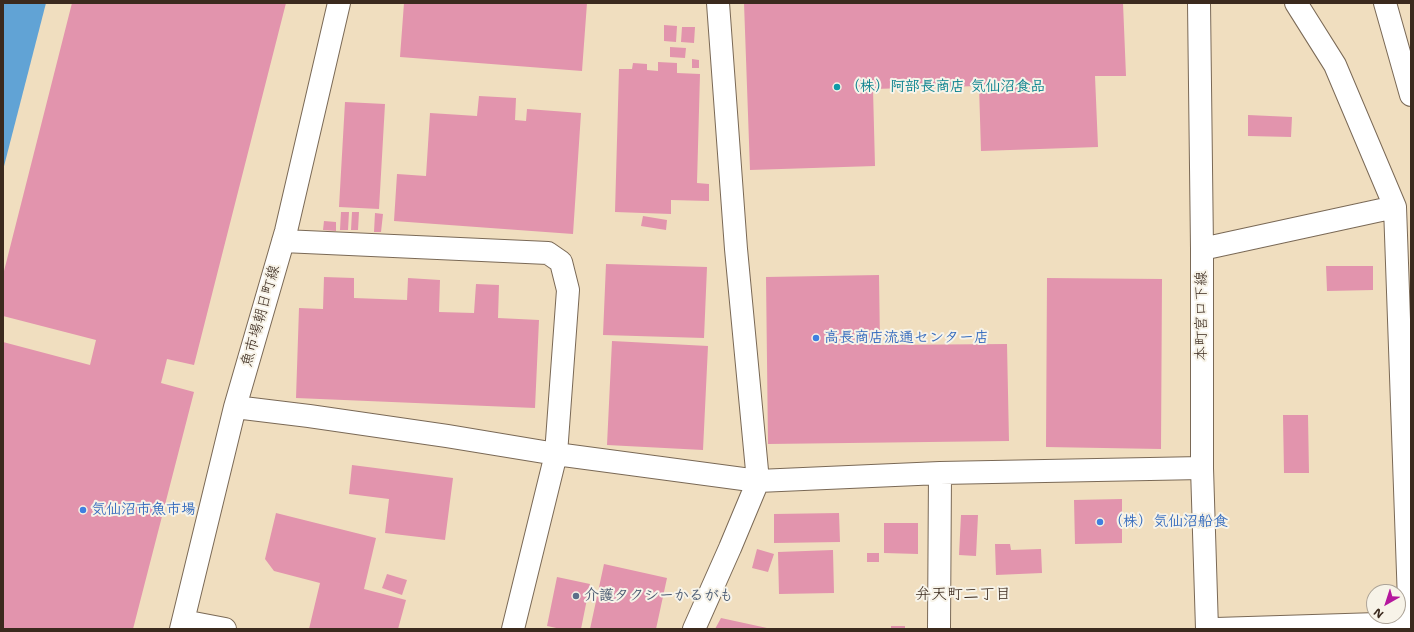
<!DOCTYPE html>
<meta charset="utf-8">
<style>
body{margin:0}
#map{position:relative;width:1414px;height:632px;overflow:hidden;background:#f0debf;font-family:"Shantell Sans",sans-serif}
canvas{display:block}
.frame{position:absolute;inset:0;border:4px solid #3b2a1e;pointer-events:none}
.north{position:absolute;left:1366px;top:584px;width:40px;height:40px;box-sizing:border-box;background:#f7f3e8;border:1px solid #aca397;border-radius:50%;rotate:219deg;font-size:11px;font-weight:700;line-height:16px;text-align:center;color:#3b2a1e}
.north::after{content:'';display:block;margin:auto;width:14px;height:18px;background:#b5179e;clip-path:polygon(50% 0,100% 100%,50% 72%,0 100%)}
</style>
<div id="map">
<canvas width="1414" height="632"></canvas>
<div class="frame"></div>
<div class="north">N</div>
</div>
<script>
const context = document.querySelector('canvas').getContext('2d');
context.lineJoin = 'round';
function fill(path, color) { context.fillStyle = color; context.fill(path, 'evenodd'); }
const toPath = rows => new Path2D(rows.map(r => 'M' + r).join(''));
function stroke(path, color, width, dash) { context.strokeStyle = color; context.lineWidth = width; context.lineCap = dash ? 'butt' : 'round'; context.setLineDash(dash || []); context.stroke(path); }
function label(font, color, halo, rows, align = 'center') {
  context.font = font + ' "Shantell Sans","Klee One",sans-serif'; context.lineWidth = 4; context.setLineDash([]); context.textBaseline = 'middle'; context.strokeStyle = halo; context.fillStyle = color; for (const [text, x, y, turn = 0] of rows) {
    context.save(); context.translate(x, y); context.rotate((+turn || 0) * Math.PI / 180); context.textAlign = isNaN(turn) ? turn : align; if (halo) context.strokeText(text, 0, 0); context.fillText(text, 0, 0); context.restore();
  }
}
fill(toPath([
 [3,3,46,3,3,170]
]), '#61a3d5');
fill(toPath([
 [72,3,286,3,194,365,167,359,161,383,194,392,133,629,3,629,3,342,90,365,96,340,3,316,3,275],
 [404,3,587,3,582,71,400,57],
 [744,3,1123,3,1126,76,1095,76,1098,147,981,151,979,86,873,89,875,166,750,170],
 [664,25,677,26,676,42,664,41],
 [682,27,695,27,694,43,681,42],
 [670,47,686,48,685,58,670,57],
 [692,59,699,60,699,68,692,68],
 [658,62,677,63,677,73,700,74,697,183,709,184,709,201,671,200,671,214,615,212,619,69,632,69,633,63,647,64,647,70,658,71],
 [479,96,516,98,515,120,526,121,527,109,581,113,573,234,394,221,397,174,426,176,430,113,477,116],
 [345,102,385,104,379,209,339,207],
 [1248,115,1292,117,1291,137,1248,136],
 [341,212,349,212,348,230,340,230],
 [352,212,359,212,358,230,351,230],
 [375,213,383,214,381,232,374,232],
 [643,216,667,220,666,230,641,226],
 [324,221,336,222,336,231,323,230],
 [606,264,707,267,704,338,603,335],
 [1326,266,1373,266,1373,290,1327,291],
 [879,275,880,345,1007,344,1009,441,768,444,766,277],
 [324,277,354,278,354,298,407,300,408,278,440,280,439,312,474,313,476,284,499,285,498,318,539,320,535,408,296,398,299,308,323,309],
 [1047,278,1162,279,1161,449,1046,447],
 [612,341,708,346,703,450,607,445],
 [1283,415,1308,415,1309,473,1284,473],
 [352,465,453,478,445,540,385,533,389,499,349,494],
 [1122,499,1122,543,1075,544,1074,500],
 [276,513,376,538,364,589,406,600,398,629,309,629,320,583,274,571,265,559],
 [839,513,840,542,774,543,774,514],
 [961,515,978,515,976,556,959,555],
 [884,523,918,523,918,554,884,553],
 [995,544,1010,544,1011,550,1041,549,1042,573,996,575],
 [757,549,774,554,768,572,752,568],
 [833,550,834,593,779,594,778,552],
 [867,553,879,553,879,562,867,562],
 [604,564,667,578,656,629,590,629],
 [387,574,407,580,402,595,382,588],
 [557,577,590,584,581,629,561,629,547,626],
 [721,618,767,628,767,629,715,629],
 [891,626,905,626,905,629,891,629]
]), '#e294ad');
const minor = toPath([
 [1199,3,1202,249,1202,468,1207,629],
 [1296,3,1335,65,1395,207,1410,629],
 [1385,3,1411,95],
 [283,241,548,253,561,262,568,290,556,454,513,629],
 [1202,249,1395,207],
 [235,407,309,416,447,436,556,454,758,481,940,473,1202,468],
 [183,621,225,629],
 [181,629,235,407,286,231,339,3],
 [694,629,730,548,758,481,736,249,718,3],
 [939,629,940,473],
 [1216,629,1410,623]
]);
stroke(minor, '#7a6956', 24);
stroke(minor, '#fff', 22);
for (const [x, y, r, color] of [
 [837,87,4,"#0f9aa8"],
 [816,338,4,"#3f7fe0"],
 [83,510,4,"#3f7fe0"],
 [1100,522,4,"#3f7fe0"],
 [576,596,4,"#5c6f8a"]
]) { const dot = new Path2D(); dot.arc(x, y, r, 0, 2 * Math.PI); context.fillStyle = color; context.fill(dot); stroke(dot, '#f7f3e8', 1.5); }
label('bold 15px', '#0d838f', '#f7f3e8', [
 ["（株）阿部長商店 気仙沼食品",845,87]
], 'left');
label('15px', '#3b2a1e', '#f7f3e8', [
 ["魚市場朝日町線",261,316,-74],
 ["本町宮口下線",1202,316,-90]
]);
label('bold 15px', '#366cbe', '#f7f3e8', [
 ["高長商店流通センター店",824,338],
 ["気仙沼市魚市場",91,510],
 ["（株）気仙沼船食",1108,522]
], 'left');
label('bold 15px', '#4e5e75', '#f7f3e8', [
 ["介護タクシーかるがも",584,596]
], 'left');
label('16px', '#3b2a1e', '#f7f3e8', [
 ["弁天町二丁目",963,595]
]);
</script>
